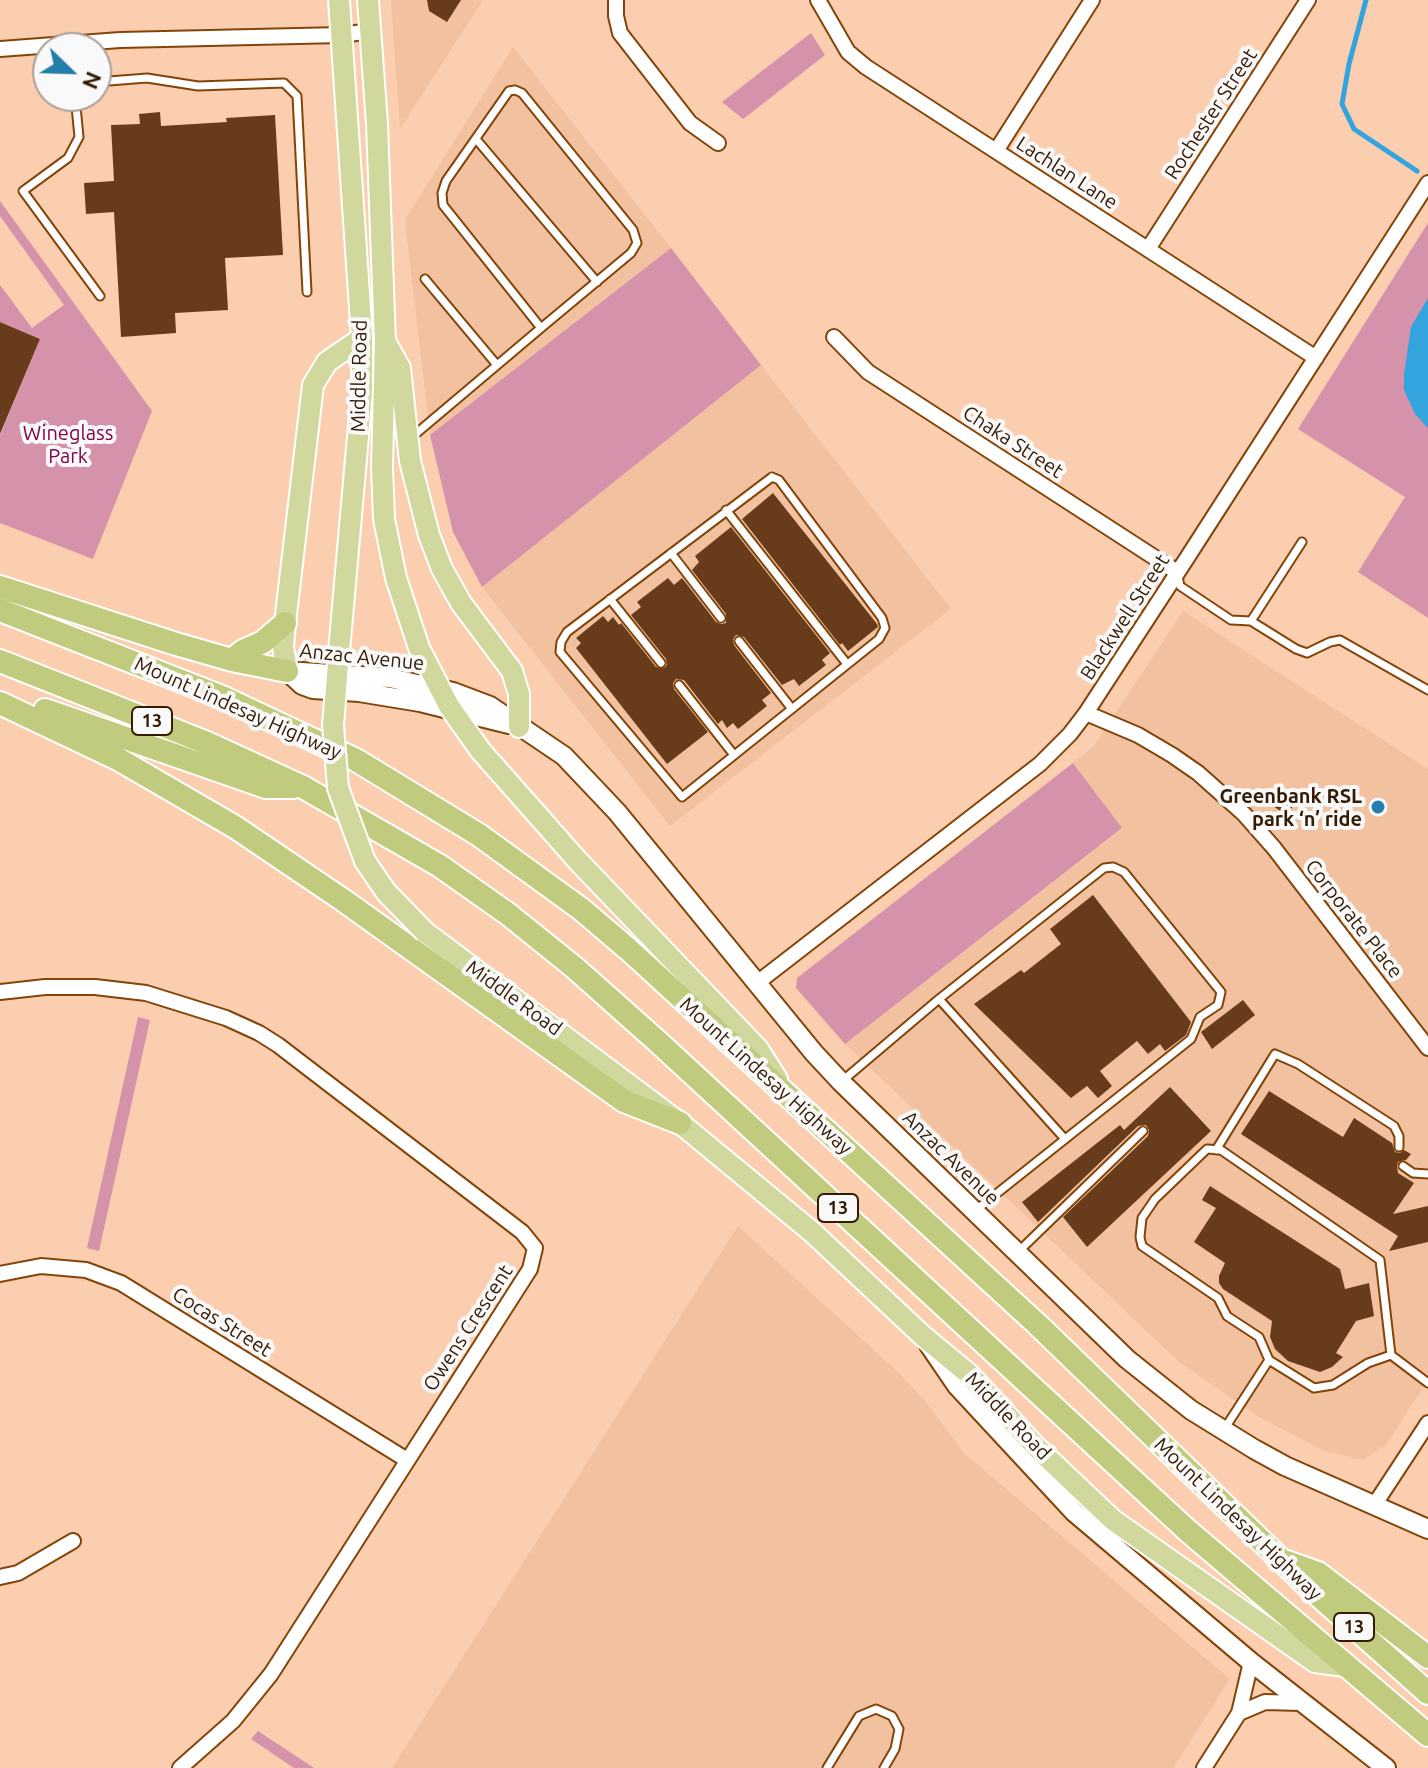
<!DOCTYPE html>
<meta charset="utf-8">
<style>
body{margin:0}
#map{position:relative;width:1428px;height:1768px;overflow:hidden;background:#fbceb0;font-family:Ubuntu,sans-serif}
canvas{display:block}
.north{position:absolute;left:32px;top:32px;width:80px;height:80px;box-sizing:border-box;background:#f9f9f9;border:2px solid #aba097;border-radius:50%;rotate:113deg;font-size:22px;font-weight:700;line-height:32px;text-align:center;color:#351a04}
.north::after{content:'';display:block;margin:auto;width:28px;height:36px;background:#237eab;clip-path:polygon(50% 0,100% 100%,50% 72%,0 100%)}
</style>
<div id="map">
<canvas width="1428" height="1768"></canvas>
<div class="north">N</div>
</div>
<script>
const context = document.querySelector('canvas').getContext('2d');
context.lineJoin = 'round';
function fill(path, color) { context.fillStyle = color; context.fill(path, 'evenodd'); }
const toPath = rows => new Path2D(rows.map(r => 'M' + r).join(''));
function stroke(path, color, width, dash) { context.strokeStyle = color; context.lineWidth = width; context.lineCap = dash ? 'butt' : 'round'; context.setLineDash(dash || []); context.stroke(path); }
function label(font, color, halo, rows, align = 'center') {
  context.font = font + ' Ubuntu,sans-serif'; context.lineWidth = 8; context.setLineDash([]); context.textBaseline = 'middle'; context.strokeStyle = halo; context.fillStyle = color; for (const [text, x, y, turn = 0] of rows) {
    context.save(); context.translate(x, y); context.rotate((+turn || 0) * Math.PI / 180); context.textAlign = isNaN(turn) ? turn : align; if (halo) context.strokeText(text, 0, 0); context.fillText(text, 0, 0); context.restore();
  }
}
fill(toPath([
 [391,0,483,0,400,129],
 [513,47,671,248,430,435,405,220],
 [761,365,951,609,670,826,482,587],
 [1183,611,1428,769,1428,1380,1386,1445,1363,1460,1324,1451,1259,1417,1179,1362,845,1044,1122,829,1073,763,1094,746],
 [738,1226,900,1374,925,1401,965,1454,1230,1679,1173,1768,392,1768]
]), '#f1c1a0');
fill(toPath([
 [811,33,825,55,751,113,743,119,722,102],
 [0,201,152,411,93,559,0,523,0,435,40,339,0,322,0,285,32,328,64,305,0,216],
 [1428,223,1428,618,1358,572,1405,497,1298,429],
 [671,248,761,365,482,587,453,532,430,435],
 [1073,763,1122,828,845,1044,796,988,797,978],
 [138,1017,150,1020,99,1251,87,1248],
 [258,1731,314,1768,294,1768,251,1739]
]), '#d592ab');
fill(toPath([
 [1428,298,1428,428,1415,414,1404,390,1404,374,1411,327]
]), '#33a4de');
stroke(toPath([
 [1366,0,1349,64,1342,104,1354,129,1417,171]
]), '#33a4de', 5);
fill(toPath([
 [427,0,461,0,447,22,429,11],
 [160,112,161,126,227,122,226,118,275,115,283,255,225,258,228,310,175,313,176,333,121,337,114,212,86,214,84,183,114,181,111,125,140,124,139,114],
 [0,322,40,339,0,434],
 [773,493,877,624,878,627,848,651,842,643,840,645,742,519],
 [731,527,830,653,822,660,826,665,799,686,794,679,782,685,744,637,736,635,733,639,734,645,771,693,762,700,767,706,738,729,733,723,727,728,722,720,718,724,684,680,676,679,673,683,674,689,708,732,667,764,576,648,581,643,576,638,603,616,608,622,613,617,619,625,621,623,656,667,664,668,667,665,666,659,631,615,641,607,637,602,668,578,674,585,682,578,716,622,721,624,726,623,726,614,692,570,699,562,695,556],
 [1276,790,1295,803,1287,815,1268,803],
 [1093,895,1191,1022,1186,1035,1165,1051,1160,1044,1148,1054,1137,1041,1100,1071,1112,1086,1098,1098,1087,1086,1071,1098,974,1004,1021,970,1024,973,1061,944,1050,929],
 [1243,1000,1255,1015,1212,1049,1201,1032],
 [1170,1087,1211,1131,1087,1247,1063,1217,1148,1136,1149,1130,1146,1125,1138,1126,1038,1222,1022,1202,1120,1125,1124,1130],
 [1269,1091,1343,1137,1354,1118,1392,1143,1395,1152,1400,1153,1404,1150,1411,1154,1406,1160,1398,1162,1397,1166,1398,1173,1414,1183,1393,1214,1428,1206,1428,1242,1389,1251,1398,1236,1241,1134],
 [1210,1186,1340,1269,1345,1289,1369,1283,1374,1316,1356,1321,1336,1353,1343,1357,1332,1367,1320,1372,1288,1361,1275,1349,1270,1337,1272,1321,1223,1289,1219,1283,1219,1276,1225,1263,1194,1242,1216,1208,1202,1200]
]), '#683c1b');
const service = toPath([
 [96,82,147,78,198,86,284,83,297,96,307,292],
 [515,90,522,93,633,230,637,243,631,253,541,328,443,205,442,193,446,181,509,91,515,90],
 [75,96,79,137,68,158,23,191,100,296],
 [476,139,597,282],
 [425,279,497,365],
 [412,437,541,328],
 [772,477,779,480,882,618,885,628,879,639,682,797,560,652,561,642,567,632,772,477],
 [726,510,847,664],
 [671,553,721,618],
 [1178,576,1180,586,1231,620,1251,621,1296,649,1307,653,1330,642,1340,640,1428,690],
 [610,599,661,663],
 [1251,621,1302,542],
 [739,641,792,709],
 [679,685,734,755],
 [939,999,1064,1138],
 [841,1082,939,999,1104,868,1113,867,1124,872,1221,992,1218,1005,1200,1017,1191,1039,976,1210],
 [1216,1150,1275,1054,1298,1064,1394,1126,1399,1136,1399,1147],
 [1403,1166,1413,1173,1428,1174],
 [1019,1251,1143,1131],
 [1269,1360,1259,1337,1227,1316,1218,1298,1142,1246,1140,1237,1142,1218,1155,1199,1207,1149,1221,1150,1380,1260,1391,1355],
 [1225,1428,1269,1360,1314,1388,1333,1385,1368,1363,1391,1355,1428,1383],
 [827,1768,859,1716,876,1709,892,1716,899,1729,895,1749,884,1768]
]);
const minor = toPath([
 [616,0,616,16,620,33,690,123,718,143],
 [818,0,848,52,866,67,1316,358],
 [0,49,120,40,342,35,370,31],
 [996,151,1092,0],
 [1148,249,1308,0],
 [834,337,868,372,1177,572],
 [1086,713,1138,735,1172,755,1198,773,1244,814,1274,848,1428,1048],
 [757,983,1040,764,1070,734,1086,713,1187,558,1428,183],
 [0,992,45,987,95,987,146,993,226,1018,259,1033,278,1045,522,1232,535,1248,530,1269,271,1674,233,1721,180,1768],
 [0,1274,41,1266,86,1270,121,1283,407,1460],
 [1375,1504,1428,1423],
 [0,1577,18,1573,73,1541],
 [1239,1713,1265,1702,1301,1703],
 [1204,1768,1239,1713,1251,1662]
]);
const secondary = toPath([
 [287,671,390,678,453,692,490,706,564,756,617,812,814,1053,841,1082,1127,1359,1191,1410,1254,1449,1285,1466,1428,1529],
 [287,671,302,685,313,689,359,692,420,702,509,724],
 [929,1345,957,1386,1074,1512,1251,1662,1386,1768]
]);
const primary = toPath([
 [339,0,362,338,362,391,340,640],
 [368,0,377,124,385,342,382,468,384,519,396,578,419,648],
 [386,343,400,368,410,461,429,535,442,569,461,603,512,671,519,694,519,727],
 [287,671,283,647,285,623,313,385,327,362,362,338],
 [480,750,578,861,758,1049,777,1079],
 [425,932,680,1123,812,1232,923,1336,970,1375,1035,1446,1113,1520,1315,1662,1344,1666]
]);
const trunk = toPath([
 [0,587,176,644,232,660,287,671],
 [0,610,222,697,356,760,479,835,581,909,628,949,1038,1325,1309,1587,1428,1693],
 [232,660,243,651,263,642,285,623],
 [0,661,207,743,303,787,440,866,508,914,575,968,657,1041,1188,1531,1428,1735],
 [0,703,118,759,235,827,343,900,624,1101,680,1123],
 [45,710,266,787,293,787],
 [1287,1562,1318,1573,1428,1657]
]);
stroke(service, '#844407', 11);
stroke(minor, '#844407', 18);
stroke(secondary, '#844407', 22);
stroke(primary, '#fff', 24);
stroke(trunk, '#fff', 26);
stroke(service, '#fff', 7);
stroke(minor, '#fff', 14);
stroke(secondary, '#fff', 18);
stroke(primary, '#d0d89e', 20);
stroke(trunk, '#c0cb7e', 22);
const primaryBridge = toPath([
 [340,640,333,725,338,788,365,861,386,892,425,932],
 [419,648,449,706,480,750]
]);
stroke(primaryBridge, '#fff', 24, []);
stroke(primaryBridge, '#d0d89e', 20);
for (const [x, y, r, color] of [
 [1378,807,8,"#237eab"]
]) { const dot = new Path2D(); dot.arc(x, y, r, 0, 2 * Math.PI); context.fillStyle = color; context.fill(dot); stroke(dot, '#f9f9f9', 3); }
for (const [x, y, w] of [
 [152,721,40],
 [838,1208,40],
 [1354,1627,40]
]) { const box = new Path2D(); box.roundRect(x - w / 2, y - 14, w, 28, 6); context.fillStyle = '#f9f9f9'; context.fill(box); stroke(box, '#351a04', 2); }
label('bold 18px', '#351a04', null, [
 ["13",152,721],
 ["13",838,1208],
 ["13",1354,1627]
]);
label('20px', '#351a04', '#f9f9f9', [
 ["Rochester Street",1211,114,-57],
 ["Lachlan Lane",1067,173,33],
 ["Middle Road",359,376,-89],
 ["Chaka Street",1013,442,33],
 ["Blackwell Street",1125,617,-57],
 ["Anzac Avenue",362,657,6],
 ["Mount Lindesay Highway",238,708,24],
 ["Corporate Place",1354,919,52],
 ["Middle Road",514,998,36],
 ["Mount Lindesay Highway",766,1076,42],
 ["Anzac Avenue",951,1158,44],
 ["Cocas Street",222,1322,32],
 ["Owens Crescent",468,1328,-57],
 ["Middle Road",1008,1416,46],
 ["Mount Lindesay Highway",1238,1519,44]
]);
label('20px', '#82054a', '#f9f9f9', [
 ["Wineglass",68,433],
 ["Park",68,456]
]);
label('bold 20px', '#351a04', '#f9f9f9', [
 ["Greenbank RSL",1362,796],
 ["park ‘n’ ride",1362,819]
], 'right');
</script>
